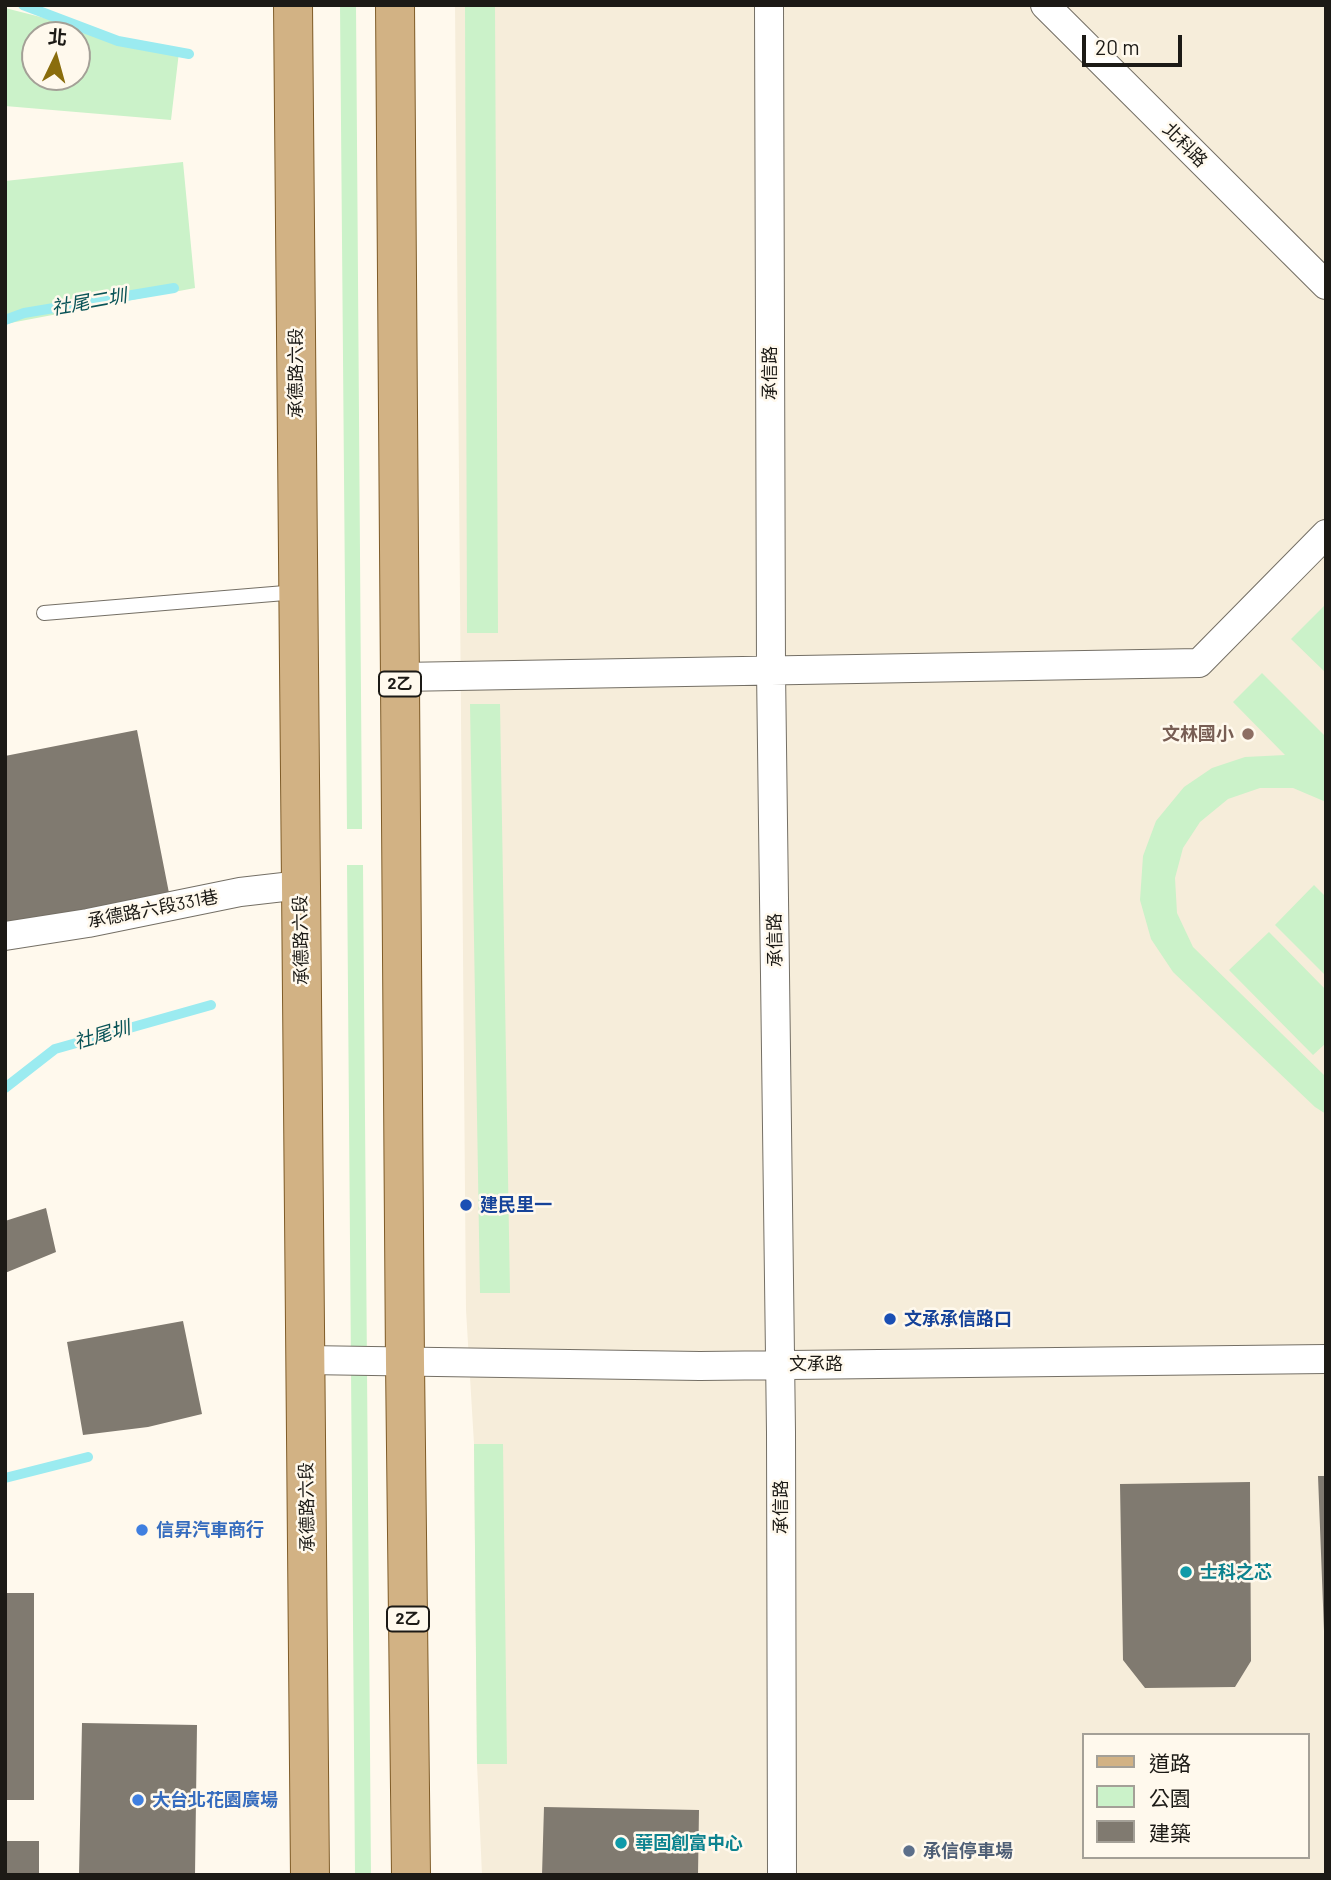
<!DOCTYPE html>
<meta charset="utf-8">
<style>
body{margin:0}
#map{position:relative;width:1331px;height:1880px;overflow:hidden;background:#fff9ed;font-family:Barlow,"Noto Sans TC",sans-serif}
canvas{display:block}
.frame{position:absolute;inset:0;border:7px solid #1c1a16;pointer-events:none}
.legend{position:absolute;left:1082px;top:1733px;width:228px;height:126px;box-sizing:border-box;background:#fff9ed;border:2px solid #a4a097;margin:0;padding:9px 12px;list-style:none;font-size:21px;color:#1c1a16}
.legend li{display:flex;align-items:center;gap:14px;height:35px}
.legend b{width:35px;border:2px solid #a4a097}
.north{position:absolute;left:21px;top:21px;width:70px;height:70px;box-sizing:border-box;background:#fff9ed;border:2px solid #a4a097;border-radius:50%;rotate:5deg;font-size:19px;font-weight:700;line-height:28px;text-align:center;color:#1c1a16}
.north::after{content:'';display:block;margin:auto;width:24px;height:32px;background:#8a6d0d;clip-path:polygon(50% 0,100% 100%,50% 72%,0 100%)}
.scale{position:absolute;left:1082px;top:35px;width:100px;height:32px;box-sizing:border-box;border:4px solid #1c1a16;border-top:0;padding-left:9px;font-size:21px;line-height:24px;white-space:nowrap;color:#1c1a16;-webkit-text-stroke:5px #fff9ed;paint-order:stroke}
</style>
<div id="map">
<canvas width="1331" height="1880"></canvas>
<div class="frame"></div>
<ul class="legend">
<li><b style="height:9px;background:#d2b284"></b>道路</li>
<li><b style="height:19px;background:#cbf2c9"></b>公園</li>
<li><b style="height:19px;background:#807a70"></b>建築</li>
</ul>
<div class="north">北</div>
<div class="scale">20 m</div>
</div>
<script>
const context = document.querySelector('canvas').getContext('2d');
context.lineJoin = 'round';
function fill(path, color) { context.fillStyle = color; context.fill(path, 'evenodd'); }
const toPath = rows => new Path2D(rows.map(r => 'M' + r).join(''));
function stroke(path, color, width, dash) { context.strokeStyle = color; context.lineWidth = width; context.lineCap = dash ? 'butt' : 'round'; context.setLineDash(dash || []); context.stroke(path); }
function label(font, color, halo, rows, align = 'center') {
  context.font = font + ' Barlow,"Noto Sans TC",sans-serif'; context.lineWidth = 5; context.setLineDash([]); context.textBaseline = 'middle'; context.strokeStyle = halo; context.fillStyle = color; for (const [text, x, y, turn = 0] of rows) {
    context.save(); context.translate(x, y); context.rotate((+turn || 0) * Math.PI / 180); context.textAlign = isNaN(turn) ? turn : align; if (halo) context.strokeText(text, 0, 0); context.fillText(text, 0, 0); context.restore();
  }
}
fill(toPath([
 [455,5,1326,5,1326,1875,482,1875,477,1764,474,1444,466,1310],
 [1084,1735,1308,1735,1308,1857,1084,1857]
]), '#f6edda');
fill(toPath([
 [340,5,356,5,362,829,347,829],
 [465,5,495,5,498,633,467,633],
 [5,8,179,52,171,120,5,106],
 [77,35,77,77,35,77,35,35],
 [183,162,195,288,5,324,5,181],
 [1326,604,1326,673,1291,639],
 [1262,673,1326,737,1326,802,1293,788,1260,788,1228,799,1200,822,1183,848,1175,878,1177,913,1193,947,1326,1077,1326,1114,1315,1107,1173,972,1151,939,1140,900,1143,856,1156,821,1184,787,1212,768,1245,757,1285,755,1233,702],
 [470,704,500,704,510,1293,480,1293],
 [347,865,363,865,371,1875,355,1875],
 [1314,885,1326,897,1326,976,1275,925],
 [1269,932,1326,990,1326,1043,1313,1055,1229,970],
 [474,1444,503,1444,507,1764,477,1764]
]), '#cbf2c9');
stroke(toPath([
 [23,5,118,41,189,54],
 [5,320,24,313,174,288],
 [5,1088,55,1049,211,1005],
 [5,1478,88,1457]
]), '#9bebf0', 10);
fill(toPath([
 [137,730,169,893,5,924,5,756],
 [46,1208,56,1252,5,1273,5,1221],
 [183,1321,202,1414,148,1427,83,1435,67,1342],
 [1318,1476,1326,1476,1326,1630,1324,1631],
 [1250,1482,1251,1661,1235,1687,1145,1688,1123,1660,1120,1484],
 [5,1593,34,1593,34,1800,5,1800],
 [82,1723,197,1725,195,1875,79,1875],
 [544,1807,699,1810,698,1875,542,1875],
 [5,1841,39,1841,39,1875,5,1875]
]), '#807a70');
const service = toPath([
 [44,613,297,592]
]);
const minor = toPath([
 [769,5,771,670,781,1432,782,1875],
 [1045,5,1326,285],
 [400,677,1199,663,1326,534],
 [5,936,88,923,240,892,301,885],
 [306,1360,700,1366,1326,1359]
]);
const primary = toPath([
 [293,5,310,1875],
 [395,5,405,1363,411,1875]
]);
stroke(service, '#746f65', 16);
stroke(minor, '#746f65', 30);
stroke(primary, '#7f5c28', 40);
stroke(service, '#fff', 14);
stroke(minor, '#fff', 28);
stroke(primary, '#d2b284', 38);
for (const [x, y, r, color] of [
 [1248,734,7,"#8d6e63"],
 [466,1205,7,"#1a4fb4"],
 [890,1319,7,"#1a4fb4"],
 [142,1530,7,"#3f7fe0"],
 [1186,1572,7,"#0f9aa8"],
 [138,1800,7,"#3f7fe0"],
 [621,1843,7,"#0f9aa8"],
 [909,1851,7,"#5c6f8a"]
]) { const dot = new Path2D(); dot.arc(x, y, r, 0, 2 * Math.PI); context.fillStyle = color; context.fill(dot); stroke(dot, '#fff9ed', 2.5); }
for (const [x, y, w] of [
 [400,684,42],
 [408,1619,42]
]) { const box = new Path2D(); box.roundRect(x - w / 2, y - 12.5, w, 25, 5); context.fillStyle = '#fff9ed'; context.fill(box); stroke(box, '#1c1a16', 2); }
label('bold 16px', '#1c1a16', null, [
 ["2乙",400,684],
 ["2乙",408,1619]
]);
label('18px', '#1c1a16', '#fff9ed', [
 ["北科路",1185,145,45],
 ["承德路六段",296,373,-90],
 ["承信路",770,373,-90],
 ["承德路六段331巷",153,909,-11],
 ["承德路六段",301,940,-91],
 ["承信路",775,940,-91],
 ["文承路",816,1364],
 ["承德路六段",307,1507,-91],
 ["承信路",781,1507,-90]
]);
label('bold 18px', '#785e54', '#fff9ed', [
 ["文林國小",1234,734]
], 'right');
label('bold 18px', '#164399', '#fff9ed', [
 ["建民里一",480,1205],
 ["文承承信路口",904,1319]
], 'left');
label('bold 18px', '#366cbe', '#fff9ed', [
 ["信昇汽車商行",156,1530],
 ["大台北花園廣場",152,1800]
], 'left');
label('bold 18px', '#0d838f', '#fff9ed', [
 ["士科之芯",1200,1572],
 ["華固創富中心",635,1843]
], 'left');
label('bold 18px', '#4e5e75', '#fff9ed', [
 ["承信停車場",923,1851]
], 'left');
label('italic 19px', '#0a5357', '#fff9ed', [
 ["社尾二圳",89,302,-10],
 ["社尾圳",102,1035,-16]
]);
</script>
